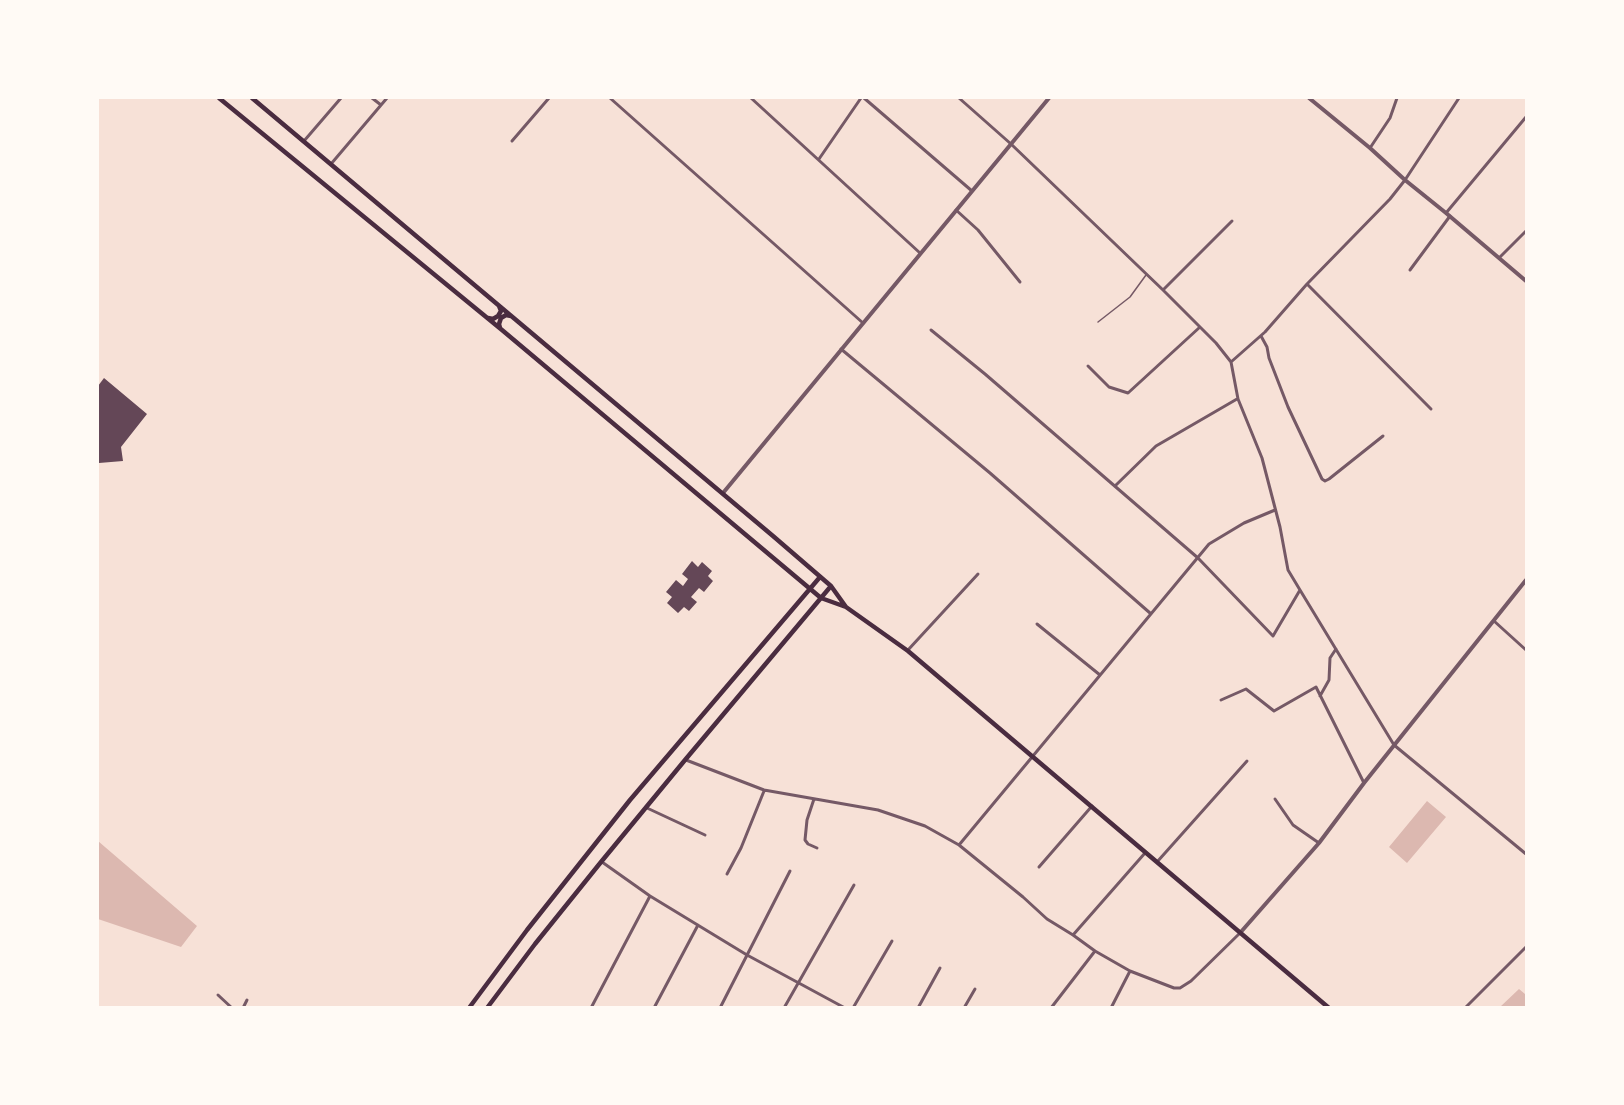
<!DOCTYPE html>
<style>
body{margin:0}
#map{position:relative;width:1624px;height:1105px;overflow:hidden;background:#f7e1d7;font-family:Mulish,sans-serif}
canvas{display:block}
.frame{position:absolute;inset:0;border:99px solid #fffaf5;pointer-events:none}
</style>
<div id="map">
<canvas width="1624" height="1105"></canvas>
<div class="frame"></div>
</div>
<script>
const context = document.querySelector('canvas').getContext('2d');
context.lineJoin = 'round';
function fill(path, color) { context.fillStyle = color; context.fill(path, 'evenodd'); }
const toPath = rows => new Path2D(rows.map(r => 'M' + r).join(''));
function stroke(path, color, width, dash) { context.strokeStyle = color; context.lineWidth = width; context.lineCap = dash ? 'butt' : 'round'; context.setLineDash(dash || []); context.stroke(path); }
fill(toPath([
 [1427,801,1446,817,1407,863,1389,847],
 [98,841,197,926,181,947,98,919],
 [1519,989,1525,994,1526,994,1526,1007,1500,1007]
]), '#dcb8b0');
fill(toPath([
 [104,378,147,414,121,447,123,461,99,463,98,386],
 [692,561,698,567,702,562,712,571,708,576,713,581,704,592,699,588,691,597,697,602,689,611,684,607,678,613,667,603,672,597,666,592,676,580,683,586,688,579,682,574]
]), '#644757');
stroke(toPath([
 [1098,322,1130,297,1146,275]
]), '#755966', 1.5);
stroke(toPath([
 [372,98,381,105],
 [610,98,863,323],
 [751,98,920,253],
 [864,98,972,191],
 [959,98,1011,144,1163,290,1216,343,1231,362,1238,399,1262,458,1280,527,1288,570,1300,590,1394,745,1526,854],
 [304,141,341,98],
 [512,141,549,98],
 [1370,148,1390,118,1397,98],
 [819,159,861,98],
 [331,164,387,98],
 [956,210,978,230,1020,282],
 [1446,213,1526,117],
 [1499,258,1526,231],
 [1410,270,1450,216],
 [1307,284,1431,409],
 [1163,290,1232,221],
 [931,330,985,374,1198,558,1273,636,1300,590],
 [1261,336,1267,347,1269,358,1288,407,1322,479,1325,481,1329,479,1383,436],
 [841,349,990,473,1150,613],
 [1231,362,1265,332,1307,284,1390,199,1405,180,1459,98],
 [1088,366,1109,387,1128,393,1200,327],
 [1115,486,1156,446,1237,399],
 [1494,621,1526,650],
 [1037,624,1100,675],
 [908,650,978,574],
 [1320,696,1329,680,1330,658,1336,649],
 [1221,700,1246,689,1274,711,1316,687,1364,783],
 [686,760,764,790,878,810,925,826,959,845,1023,897,1047,919,1073,935,1095,951,1130,971,1174,988,1180,988,1191,981,1240,933],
 [814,799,807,820,805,840,808,844,817,848],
 [1275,799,1293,825,1319,843],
 [647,808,705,835],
 [959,845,1209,544,1244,523,1275,510],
 [602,862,650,896,747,955,845,1008],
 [1157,862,1247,761],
 [1039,867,1092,806],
 [727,874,741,848,764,791],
 [1073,935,1145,853],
 [218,995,232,1008],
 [243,1008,247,1000],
 [591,1008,650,896],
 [654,1008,698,925],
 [720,1008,790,871],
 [784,1008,854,885],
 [853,1008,892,941],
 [918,1008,940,968],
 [964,1008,975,989],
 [1051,1008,1095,951],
 [1111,1008,1130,971],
 [1465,1008,1526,947]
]), '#755966', 3);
stroke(toPath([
 [1309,98,1370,148,1405,180,1446,213,1526,281],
 [723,493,1049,98],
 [1240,933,1319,843,1364,783,1526,580]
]), '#755966', 4);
stroke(toPath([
 [219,98,502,330,821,598,846,607,908,651,1329,1008],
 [252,98,773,536,831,586,846,607],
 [488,318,493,319,498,316,501,311,499,306],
 [500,328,499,324,501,318,506,315,511,316],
 [469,1008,527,930,630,800,820,577],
 [487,1008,535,944,601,862,685,760,831,586]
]), '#4a2c40', 4.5);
</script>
